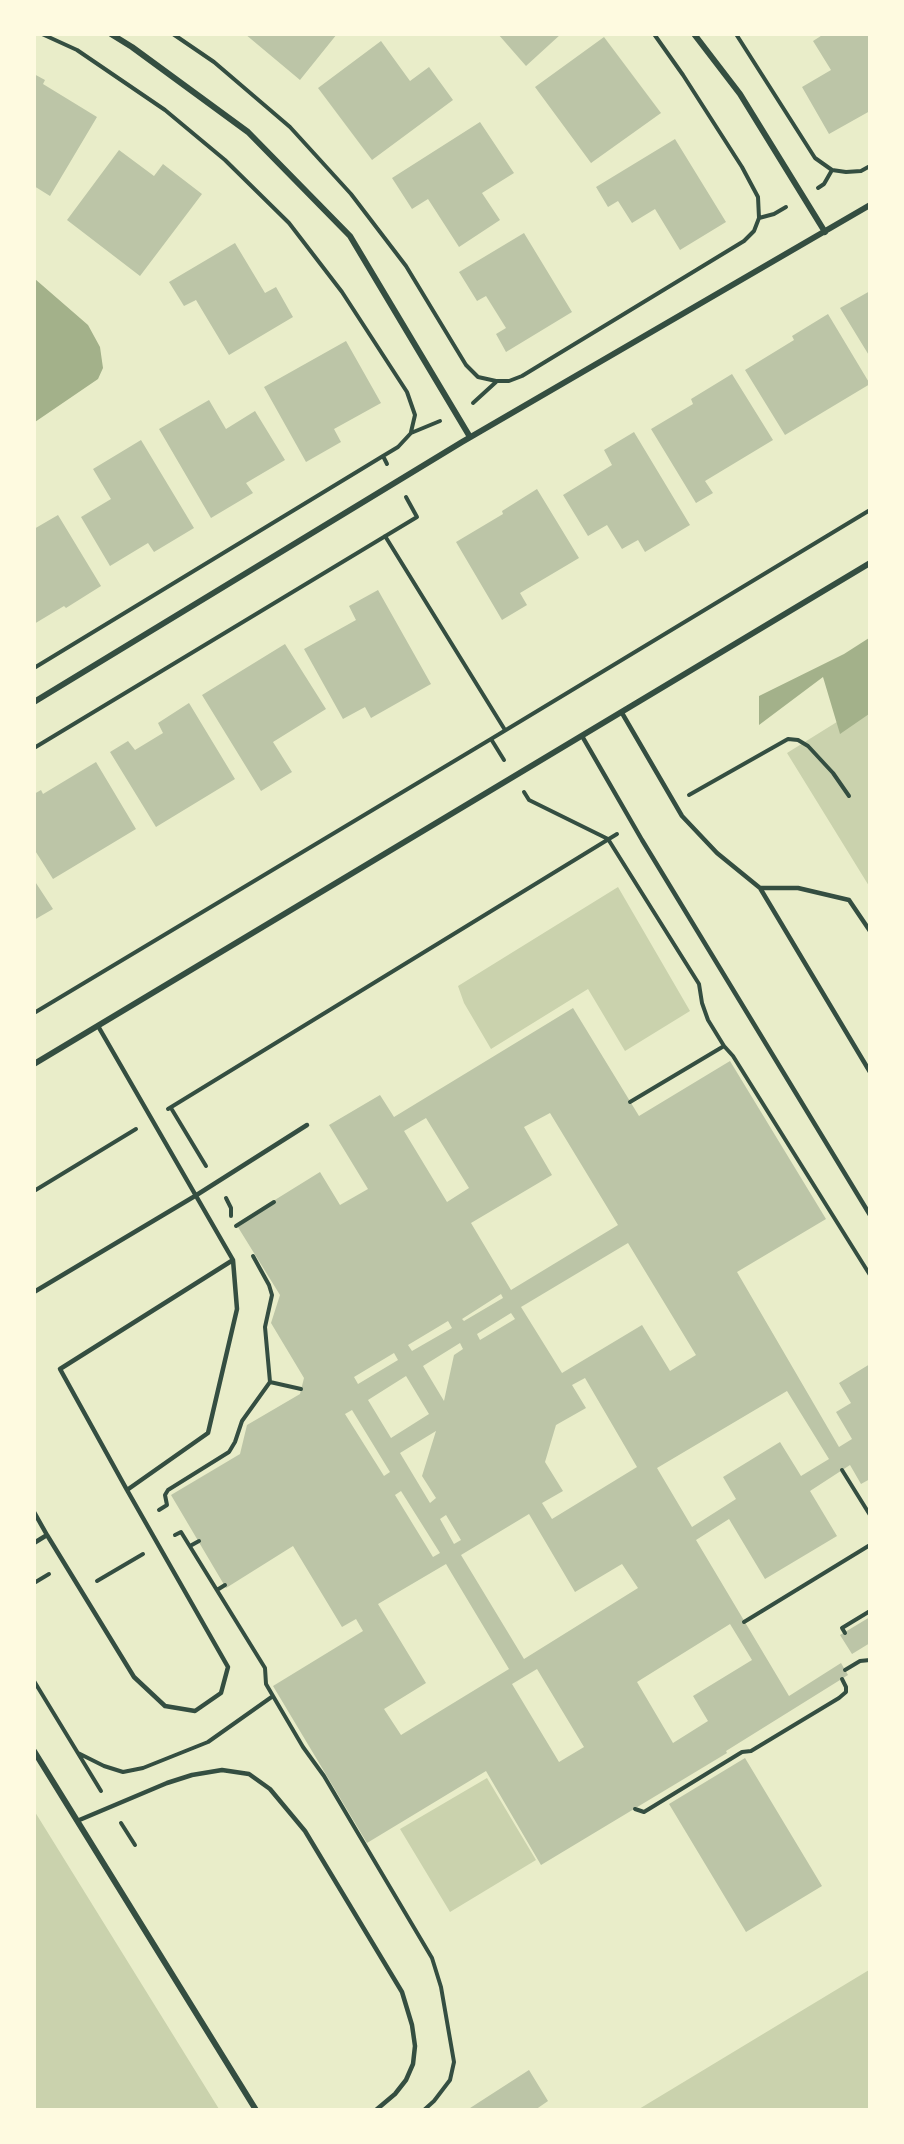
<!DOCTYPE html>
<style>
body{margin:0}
#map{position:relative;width:904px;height:2144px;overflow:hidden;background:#e9edc9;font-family:Helvetica,sans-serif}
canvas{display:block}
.frame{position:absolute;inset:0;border:36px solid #fefae0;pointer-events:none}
</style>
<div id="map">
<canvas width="904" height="2144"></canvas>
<div class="frame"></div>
</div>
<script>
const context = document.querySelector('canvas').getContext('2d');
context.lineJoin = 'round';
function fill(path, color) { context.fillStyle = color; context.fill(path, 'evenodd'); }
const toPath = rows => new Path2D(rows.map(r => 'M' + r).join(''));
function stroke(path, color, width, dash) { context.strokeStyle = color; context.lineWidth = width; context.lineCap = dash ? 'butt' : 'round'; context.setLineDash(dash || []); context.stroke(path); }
fill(toPath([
 [869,702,869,886,787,753],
 [618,887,690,1011,625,1051,588,989,491,1049,464,1003,458,986],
 [487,1778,536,1860,450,1912,400,1829],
 [34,1812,35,1812,219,2109,35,2109],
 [869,1970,869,2109,639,2109]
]), '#cad2ad');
fill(toPath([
 [35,279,88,325,100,347,103,368,98,379,35,422],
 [869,638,869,714,840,734,823,677,759,725,759,696,844,654]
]), '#a3b18a');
fill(toPath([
 [245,34,337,34,300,80],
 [498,34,561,34,526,66],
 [824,34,870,34,870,111,829,134,802,87,831,70,813,41],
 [604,37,661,113,591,163,535,87],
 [381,41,410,81,429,67,453,100,372,160,318,88],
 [34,74,45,80,43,84,97,117,50,196,34,186],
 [480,122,514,173,482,193,500,220,459,247,428,199,412,209,392,178],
 [675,139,726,222,680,250,655,209,632,223,618,201,608,207,596,187],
 [119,150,154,176,163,164,202,194,140,276,67,220],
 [524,233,572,312,506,352,496,334,506,328,486,296,477,301,459,272],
 [235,243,265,293,276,287,293,317,229,355,196,300,184,306,169,282],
 [870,291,870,357,840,308],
 [828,314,870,384,785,435,745,370,794,340,792,336],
 [346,341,381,403,334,429,341,442,306,462,264,387],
 [732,374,773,440,705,481,713,493,696,503,651,429,693,404,691,399],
 [209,400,226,429,255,411,285,460,246,483,253,493,211,518,159,429],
 [634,432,690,525,645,552,638,540,622,549,607,525,588,536,563,495,612,465,604,450],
 [141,440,194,528,154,552,148,543,110,566,81,517,111,499,93,469],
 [537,489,579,558,520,593,527,605,502,620,456,542,503,514,502,511],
 [58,515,101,586,66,608,64,606,34,624,34,529],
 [378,590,431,684,371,718,365,707,343,719,304,649,356,620,349,606],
 [285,644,326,709,273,742,292,772,261,791,202,695],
 [189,703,235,779,156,827,110,752,128,741,135,750,163,733,158,723],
 [96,762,136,829,53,879,34,849,34,794,41,790,43,794],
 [34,880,53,909,34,920],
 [573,1008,639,1116,730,1061,826,1219,737,1272,839,1447,852,1439,836,1412,851,1403,839,1383,870,1364,870,1479,861,1484,850,1465,810,1491,837,1536,765,1579,729,1519,696,1540,789,1696,841,1663,848,1675,726,1751,727,1753,541,1865,486,1771,367,1843,273,1686,363,1631,356,1619,342,1627,293,1546,226,1588,171,1495,240,1454,247,1425,300,1394,304,1378,271,1323,280,1295,236,1224,320,1172,340,1205,368,1189,329,1125,380,1095,394,1117],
 [550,1113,618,1225,511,1290,471,1223,552,1175,524,1127],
 [426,1118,469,1188,447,1202,404,1131],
 [628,1243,696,1355,670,1371,642,1325,562,1373,521,1307],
 [501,1294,503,1298,464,1321,462,1319],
 [511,1313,515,1319,480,1340,477,1334],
 [448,1321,452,1328,412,1351,408,1345],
 [460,1343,463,1349,454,1355,444,1401,423,1366],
 [394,1353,398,1360,358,1384,354,1377],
 [406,1376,429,1414,391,1438,368,1400],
 [585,1378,637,1467,552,1519,542,1503,563,1491,545,1462,556,1425,586,1408,572,1385],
 [787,1391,829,1459,801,1476,780,1442,723,1477,736,1499,692,1527,657,1468],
 [352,1410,390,1472,384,1476,345,1414],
 [436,1431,422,1476,436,1498,430,1503,400,1453],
 [401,1491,440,1553,433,1557,395,1495],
 [529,1514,575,1592,622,1564,638,1588,524,1659,461,1555],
 [446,1515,461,1540,454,1544,440,1519],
 [446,1564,509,1669,401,1735,384,1709,426,1683,378,1604],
 [730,1624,752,1660,693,1696,708,1721,673,1743,637,1682],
 [537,1669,584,1747,559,1762,512,1684],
 [870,1617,870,1643,852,1654,840,1635],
 [745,1758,822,1886,746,1932,669,1804],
 [529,2070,548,2101,535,2110,467,2110]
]), '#bcc5a7');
stroke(toPath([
 [42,34,77,50,165,110,225,160,289,223,342,292,407,392,415,415,411,432],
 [173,34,214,62,290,127,351,194,406,266,466,365,478,377,496,381,509,381,522,376,744,241,754,231,759,218,774,214,786,207],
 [654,34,683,75,742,167,758,197,759,218],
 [736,34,815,158,832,170],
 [818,188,824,184,832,170,846,172,861,171,870,166],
 [473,403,496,382],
 [387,464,383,456,398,447,411,433,440,421],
 [385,536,505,730],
 [34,668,383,456],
 [491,739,870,510],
 [34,748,417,517,406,497],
 [524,792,529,800,608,839,699,984,702,1003,708,1020,724,1046,733,1056,870,1275],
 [689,795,788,739,798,740,808,746,833,773,849,796],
 [34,1013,491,739,504,760],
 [630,1102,724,1046],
 [171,1108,206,1166],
 [168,1109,617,834],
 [34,1191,136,1129],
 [226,1198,231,1208,231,1216],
 [236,1226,274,1202],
 [270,1382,301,1389],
 [842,1470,870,1515],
 [159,1510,167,1505,165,1495,168,1490,229,1452,235,1442,242,1421,270,1382,265,1327,272,1295,269,1285,253,1256],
 [175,1535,181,1532,265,1668,266,1684,273,1696],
 [190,1546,199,1541],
 [97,1581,143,1554],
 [34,1583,49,1574],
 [217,1590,225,1585],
 [744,1622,870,1545],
 [845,1633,842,1628,870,1611],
 [845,1670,860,1661,870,1660],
 [34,1681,101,1791],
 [78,1753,104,1766,123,1772,143,1768,208,1742,273,1696,303,1747,324,1776,432,1958,441,1987,454,2062,450,2080,434,2101,424,2110],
 [635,1809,644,1812,742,1752,751,1751,839,1698,846,1692,846,1687,842,1679],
 [121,1823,135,1845]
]), '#344e41', 4);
stroke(toPath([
 [622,713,682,816,717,853,760,888,870,1072],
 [582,736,642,840,870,1215],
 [760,888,798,888,849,900,870,931],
 [98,1026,233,1260,237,1309,208,1433,127,1490],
 [34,1292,195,1196,307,1125],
 [34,1512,47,1535],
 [34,1543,47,1535,134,1677,165,1706,195,1711,221,1693,228,1667,127,1490,60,1369,233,1260],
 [77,1821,167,1783,192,1775,222,1770,249,1774,270,1789,305,1831,402,1992,412,2025,415,2046,413,2064,406,2080,395,2094,376,2110]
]), '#344e41', 4.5);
stroke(toPath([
 [111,34,132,47,248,132,350,236,470,437],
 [694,34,740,94,825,232],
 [34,702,462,442,870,205],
 [34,1064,870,563],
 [34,1751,256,2110]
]), '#344e41', 6);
</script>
